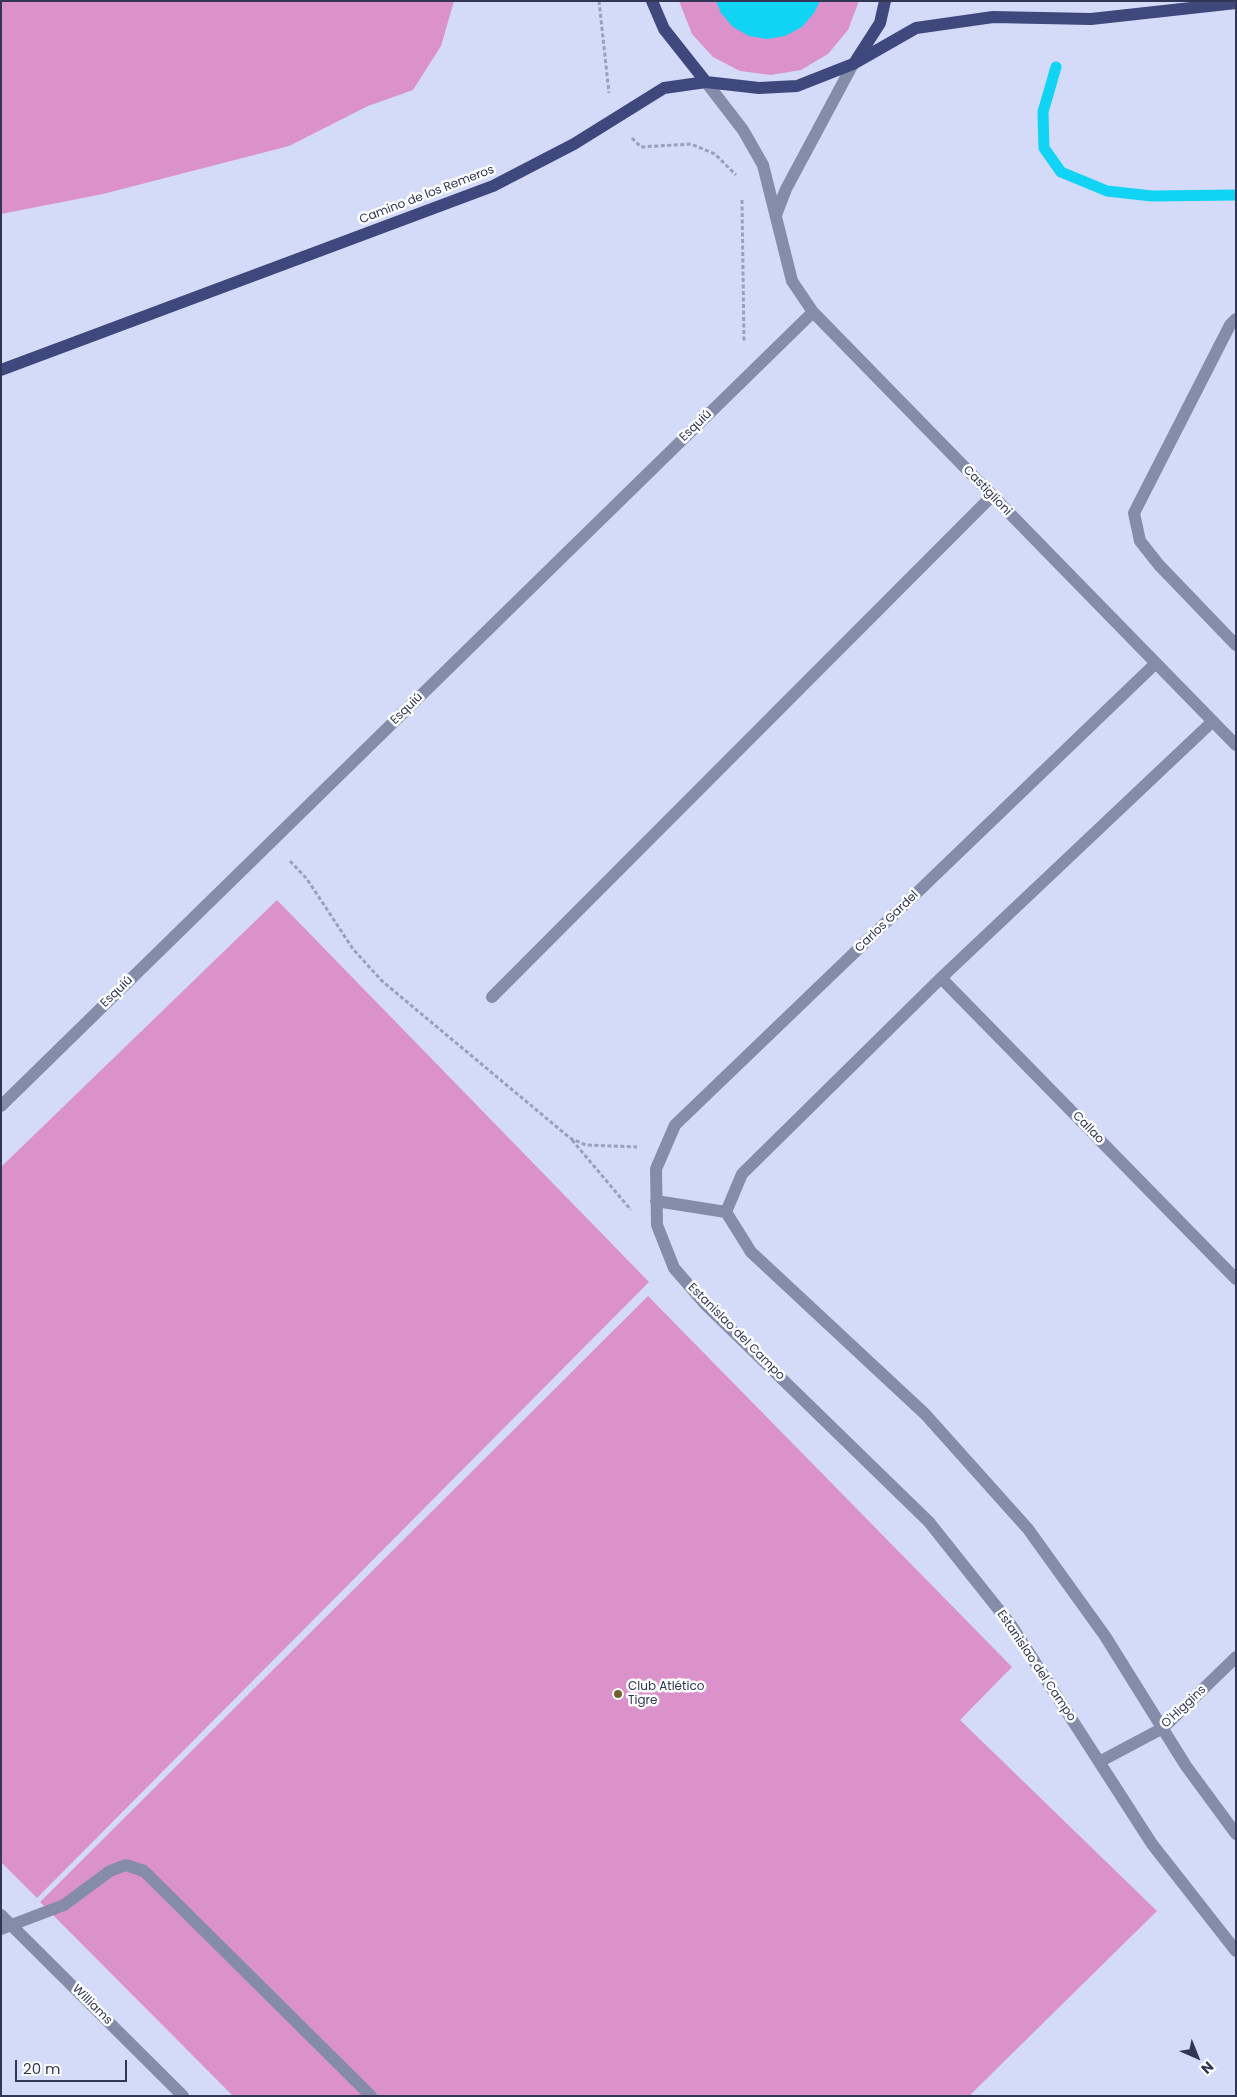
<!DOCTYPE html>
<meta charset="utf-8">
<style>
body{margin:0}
#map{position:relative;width:1237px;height:2097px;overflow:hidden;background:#d4dbf9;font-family:Poppins,sans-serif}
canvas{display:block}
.frame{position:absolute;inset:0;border:2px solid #303653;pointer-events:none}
.north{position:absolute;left:1172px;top:2032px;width:50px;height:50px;-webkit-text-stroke:4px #fefefe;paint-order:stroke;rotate:136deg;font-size:14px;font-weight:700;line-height:20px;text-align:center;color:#303653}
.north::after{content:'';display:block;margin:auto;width:18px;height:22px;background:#303653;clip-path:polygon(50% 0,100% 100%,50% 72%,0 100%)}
.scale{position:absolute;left:15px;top:2060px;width:112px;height:22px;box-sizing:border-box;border:2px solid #303653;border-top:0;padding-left:6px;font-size:15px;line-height:18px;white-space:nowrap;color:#303653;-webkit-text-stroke:4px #fefefe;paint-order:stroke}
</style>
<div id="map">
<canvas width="1237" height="2097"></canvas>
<div class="frame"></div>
<div class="north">N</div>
<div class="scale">20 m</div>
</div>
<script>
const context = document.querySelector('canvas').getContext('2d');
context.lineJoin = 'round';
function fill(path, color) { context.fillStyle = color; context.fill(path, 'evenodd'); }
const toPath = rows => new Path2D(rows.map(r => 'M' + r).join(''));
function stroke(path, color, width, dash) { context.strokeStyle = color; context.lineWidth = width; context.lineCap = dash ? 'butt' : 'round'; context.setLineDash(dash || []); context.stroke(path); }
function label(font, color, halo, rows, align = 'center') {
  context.font = font + ' Poppins,sans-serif'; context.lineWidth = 5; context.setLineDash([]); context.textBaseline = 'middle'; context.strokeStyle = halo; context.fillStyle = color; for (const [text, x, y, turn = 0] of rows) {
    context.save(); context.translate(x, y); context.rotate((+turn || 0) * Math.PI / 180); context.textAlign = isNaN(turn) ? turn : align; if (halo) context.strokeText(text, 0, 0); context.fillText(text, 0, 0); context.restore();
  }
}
fill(toPath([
 [1,1,454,1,441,46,413,90,368,106,289,146,103,194,1,214],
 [679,1,859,1,848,30,828,54,801,70,771,75,740,71,713,57,692,34],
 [277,900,649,1282,37,1898,1,1862,1,1167],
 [648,1296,1012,1667,960,1720,1157,1911,969,2096,233,2096,40,1902]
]), '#db92cb');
fill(toPath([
 [716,1,820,1,814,13,802,27,785,36,767,39,749,36,733,27,721,13]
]), '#11d4f5');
stroke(toPath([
 [1056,67,1043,112,1044,148,1061,172,1107,191,1152,196,1236,195]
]), '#11d4f5', 11);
stroke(toPath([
 [599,1,609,93],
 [632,138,641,147,691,144,715,154,736,175],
 [742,200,744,341],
 [290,861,307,879,353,949,382,981,570,1138,586,1145,637,1147],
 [572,1140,631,1210]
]), '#99a0bd', 3, [4, 2.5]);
stroke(toPath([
 [706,82,743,130,763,165,792,281,813,312,1236,745],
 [776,215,786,189,853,64],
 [1236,319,1230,325,1134,513,1140,541,1159,565,1236,645],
 [1156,663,675,1125,656,1169,657,1225,674,1268,706,1305,929,1522,1011,1625,1152,1844,1236,1951],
 [941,978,1236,1279],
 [492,997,992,496],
 [1,1106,813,312],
 [656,1201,726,1212,751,1252,925,1414,1028,1529,1105,1636,1186,1766,1236,1834],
 [726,1212,742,1174,941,978,1213,721],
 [1099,1762,1163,1728,1236,1657],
 [1,1915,183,2096],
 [1,1929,64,1905,110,1871,126,1865,144,1871,371,2096]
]), '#848caa', 12);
stroke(toPath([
 [652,1,664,29,706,82],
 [855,62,880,23,885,1],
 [1,370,493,186,574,144,664,88,706,82,759,88,797,86,853,64,916,28,993,17,1091,19,1236,3]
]), '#3f487c', 12);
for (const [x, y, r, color] of [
 [618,1694,5,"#6f622f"]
]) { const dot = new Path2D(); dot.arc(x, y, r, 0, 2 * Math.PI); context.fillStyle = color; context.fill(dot); stroke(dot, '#fefefe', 2); }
label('12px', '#303653', '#fefefe', [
 ["Camino de los Remeros",427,195,-21],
 ["Esquiú",696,426,-44],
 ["Castiglioni",987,491,46],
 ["Esquiú",407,709,-44],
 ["Carlos Gardel",887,922,-44],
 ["Esquiú",117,992,-44],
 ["Callao",1088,1128,46],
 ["Estanislao del Campo",736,1332,45],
 ["Estanislao del Campo",1036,1666,56],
 ["O'Higgins",1184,1707,-43],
 ["Williams",92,2005,45]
]);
label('12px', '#303653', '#fefefe', [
 ["Club Atlético",628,1687],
 ["Tigre",628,1701]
], 'left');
</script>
